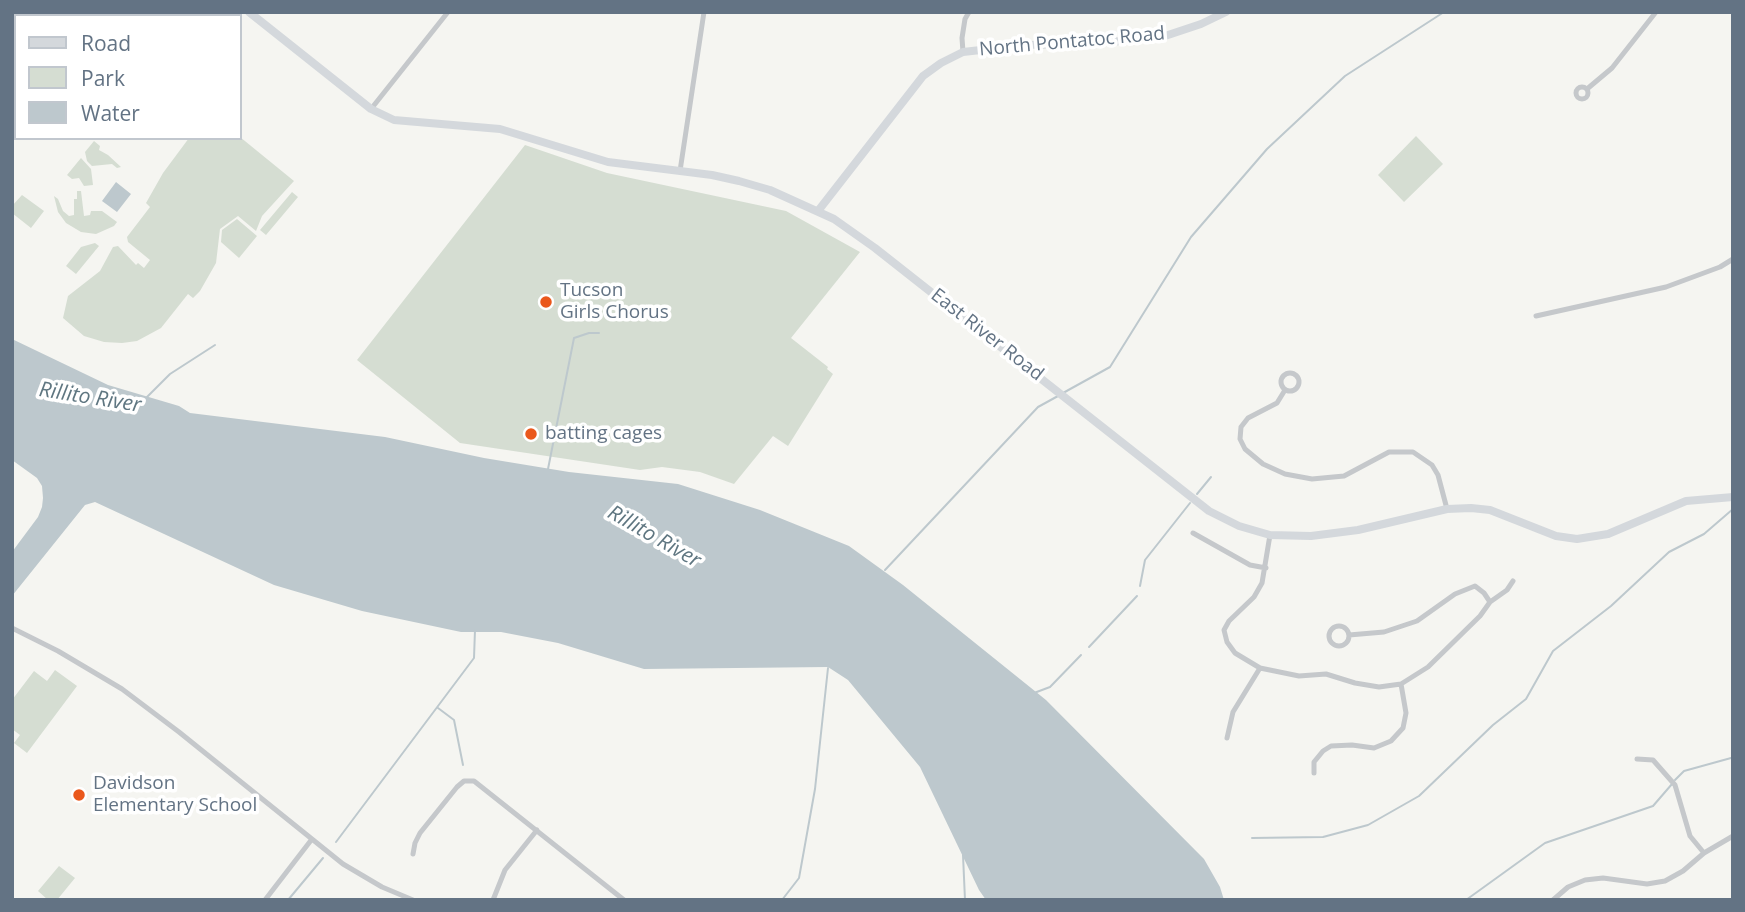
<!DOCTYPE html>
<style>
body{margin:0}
#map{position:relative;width:1745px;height:912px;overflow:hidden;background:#f5f5f1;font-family:"Open Sans",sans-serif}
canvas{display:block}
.frame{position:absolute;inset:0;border:14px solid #637384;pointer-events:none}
.legend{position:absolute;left:14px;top:14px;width:228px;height:126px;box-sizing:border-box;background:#fff;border:2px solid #c1c7ce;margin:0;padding:9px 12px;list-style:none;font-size:21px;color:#637384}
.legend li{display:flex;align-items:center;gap:14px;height:35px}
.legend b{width:35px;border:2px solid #c1c7ce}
</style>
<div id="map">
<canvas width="1745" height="912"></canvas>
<div class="frame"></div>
<ul class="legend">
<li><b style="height:9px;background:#d4d8dc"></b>Road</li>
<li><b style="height:19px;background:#d5ddd2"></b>Park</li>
<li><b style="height:19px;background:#bdc8cd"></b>Water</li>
</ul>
</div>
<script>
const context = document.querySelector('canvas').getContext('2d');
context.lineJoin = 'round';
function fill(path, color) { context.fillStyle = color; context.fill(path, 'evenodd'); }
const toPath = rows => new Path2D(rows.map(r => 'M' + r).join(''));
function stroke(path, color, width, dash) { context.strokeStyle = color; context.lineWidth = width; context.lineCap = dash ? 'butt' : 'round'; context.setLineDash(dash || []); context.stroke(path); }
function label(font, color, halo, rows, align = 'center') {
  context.font = font + ' "Open Sans",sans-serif'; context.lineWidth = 7; context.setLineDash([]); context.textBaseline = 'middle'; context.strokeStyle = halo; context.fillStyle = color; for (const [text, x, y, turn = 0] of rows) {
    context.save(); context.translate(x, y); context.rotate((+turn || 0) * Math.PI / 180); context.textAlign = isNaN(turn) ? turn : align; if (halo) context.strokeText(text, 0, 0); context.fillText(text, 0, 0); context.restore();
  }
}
fill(toPath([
 [1416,136,1443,164,1404,202,1378,175],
 [240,137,294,181,262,216,256,231,238,216,220,229,216,263,200,291,193,298,188,294,161,328,137,341,122,343,104,342,84,336,63,318,68,296,100,271,113,247,118,246,136,265,138,263,144,268,150,260,128,242,127,237,150,207,146,203,163,173,189,138,202,140],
 [94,141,100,146,99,150,108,155,121,167,117,168,112,164,92,166,87,161,85,152],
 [525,145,607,173,786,211,860,252,791,338,828,367,827,369,833,374,788,446,773,436,734,484,700,472,662,467,640,470,460,443,357,360],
 [81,158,91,169,93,185,84,186,79,178,72,179,67,175],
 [77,191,81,191,84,216,90,215,91,211,102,211,117,222,114,226,96,234,81,232,66,223,58,212,54,196,58,199,63,211,69,216,74,215,74,199,77,199],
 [292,192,298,197,266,235,260,230],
 [22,195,44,211,31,228,12,213,12,206],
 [237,219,257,236,239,258,221,242,222,230],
 [95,243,99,246,76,274,66,266,81,247],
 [55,670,77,686,27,753,14,743,20,735,12,729,12,700,34,671,47,681],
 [59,866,75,878,57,900,48,900,38,891]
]), '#d5ddd2');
fill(toPath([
 [116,182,131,194,117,212,102,201],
 [12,339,108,385,179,406,190,413,385,437,484,458,569,472,678,484,760,510,849,546,903,585,1046,700,1204,859,1220,887,1224,900,986,900,979,890,920,767,848,680,828,667,644,669,558,643,501,632,461,632,362,611,274,585,95,502,85,505,12,596,12,552,38,517,42,507,43,498,42,486,37,478,12,460]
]), '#bdc8cd');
stroke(toPath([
 [1063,393,1110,367,1191,237,1267,149,1345,76,1444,12],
 [147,397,170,374,215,345],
 [548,469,574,338,589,333,599,333],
 [1197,494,1211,477],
 [885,570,1038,407,1058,396],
 [1140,586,1145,560,1190,503],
 [1089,647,1137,596],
 [1034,693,1050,687,1081,655],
 [438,708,454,720,463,765],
 [1675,780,1684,771,1731,758],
 [1252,838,1323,837,1368,825,1419,796,1493,725,1526,699,1553,651,1611,606,1669,552,1704,534,1733,509],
 [336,842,474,658,475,630],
 [963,855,965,900],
 [288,900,323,858],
 [782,900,799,878,815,789,828,668],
 [1466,900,1545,843,1653,806,1672,784]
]), '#bdc8cd', 2);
stroke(toPath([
 [963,52,962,38,965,19,969,12],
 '1576 93a6 6 0 1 1 12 0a6 6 0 1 1-12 0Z',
 [1587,89,1612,68,1656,12],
 [371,109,448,12],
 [680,171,704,12],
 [1536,316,1666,287,1720,267,1733,259],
 '1281 382a9 9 0 1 1 18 0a9 9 0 1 1-18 0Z',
 [1285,390,1277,403,1248,418,1241,427,1240,439,1245,449,1263,464,1285,474,1312,479,1344,476,1389,452,1413,452,1432,465,1438,475,1447,509],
 [1193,533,1250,565,1266,568],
 [1270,535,1262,583,1254,597,1229,621,1224,630,1227,642,1235,653,1260,668,1299,676,1326,674,1355,683,1379,687,1401,684,1428,667,1480,616,1490,602,1484,593,1475,586,1455,594,1417,621,1384,632,1349,635],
 [1490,602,1507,590,1513,581],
 '1329 636a10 10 0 1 1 20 0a10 10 0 1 1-20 0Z',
 [12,628,58,651,122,689,179,732,343,864,382,887,413,900],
 [1227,738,1233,712,1260,668],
 [1637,759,1653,760,1675,785,1690,836,1704,853],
 [1314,773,1314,762,1323,751,1331,746,1352,745,1374,748,1391,741,1403,728,1406,713,1401,684],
 [413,854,415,843,420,833,457,787,464,781,474,781,624,900],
 [265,900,312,839],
 [493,900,505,870,537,830],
 [1553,900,1568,887,1585,880,1603,878,1647,884,1665,881,1683,871,1704,853,1733,836]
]), '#c5c8cb', 5);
stroke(toPath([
 [249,12,371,109,394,120,500,129,608,162,712,175,739,181,770,190,834,219,875,248,1209,511,1239,526,1270,535,1311,536,1358,530,1447,509,1471,508,1490,510,1556,536,1577,539,1608,534,1686,501,1733,497],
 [818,211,923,76,941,63,963,52,1025,45,1083,44,1159,38,1201,24,1226,12]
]), '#d4d8dc', 8);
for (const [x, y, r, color] of [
 [546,302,7,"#ea581c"],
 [531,434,7,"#ea581c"],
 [79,795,7,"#ea581c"]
]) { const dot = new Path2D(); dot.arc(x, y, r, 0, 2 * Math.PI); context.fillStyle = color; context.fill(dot); stroke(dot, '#fff', 2.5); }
label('19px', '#637384', '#fff', [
 ["North Pontatoc Road",1072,42,-5],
 ["East River Road",987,335,38]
]);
label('19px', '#637384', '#fff', [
 ["Tucson",560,291],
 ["Girls Chorus",560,313],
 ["batting cages",545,434],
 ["Davidson",93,784],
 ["Elementary School",93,806]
], 'left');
label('italic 21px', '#5f7681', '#fff', [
 ["Rillito River",90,398,9],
 ["Rillito River",654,537,30]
]);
</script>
